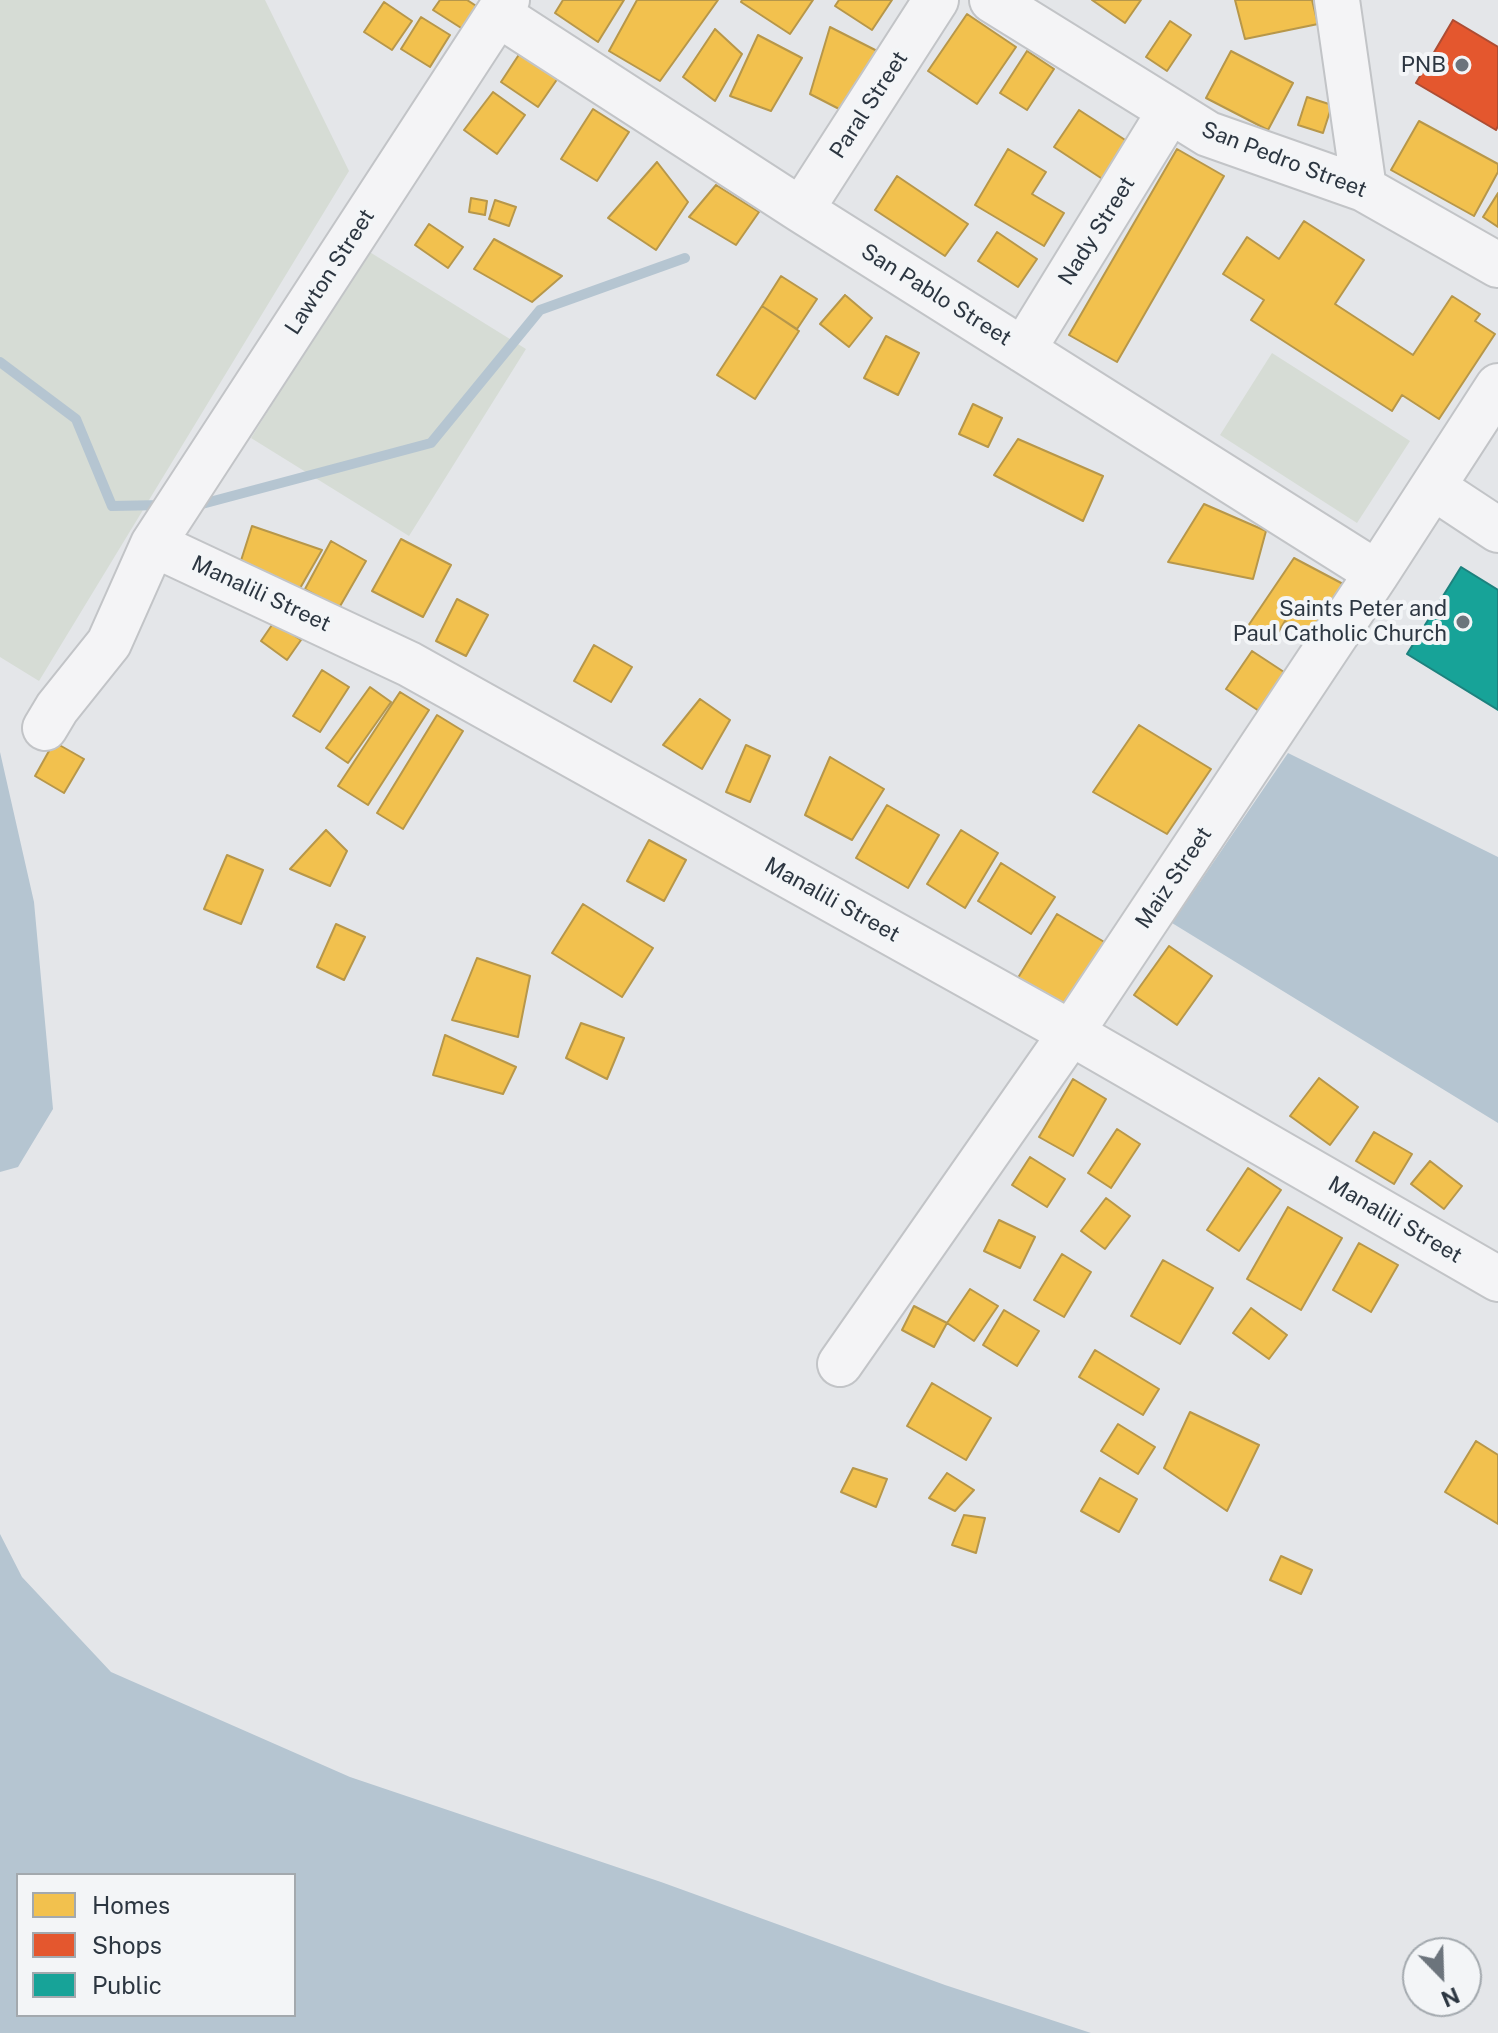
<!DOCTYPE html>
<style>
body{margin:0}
#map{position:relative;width:1498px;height:2033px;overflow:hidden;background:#e4e6e9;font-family:"Public Sans",sans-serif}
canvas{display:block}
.legend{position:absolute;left:16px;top:1873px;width:280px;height:144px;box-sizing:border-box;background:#f3f5f7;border:2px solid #a3a9ae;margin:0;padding:10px 14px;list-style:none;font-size:24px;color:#2c3641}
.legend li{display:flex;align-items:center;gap:16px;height:40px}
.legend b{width:40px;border:2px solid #a3a9ae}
.north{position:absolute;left:1402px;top:1937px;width:80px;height:80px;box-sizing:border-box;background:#f3f5f7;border:2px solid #a3a9ae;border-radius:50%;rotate:157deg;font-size:22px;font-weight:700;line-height:32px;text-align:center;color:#2c3641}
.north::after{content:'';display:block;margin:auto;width:28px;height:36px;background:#6c747c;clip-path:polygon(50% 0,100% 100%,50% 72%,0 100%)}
</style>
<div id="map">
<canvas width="1498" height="2033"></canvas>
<ul class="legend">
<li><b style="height:22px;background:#f2c14e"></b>Homes</li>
<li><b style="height:22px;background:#e4572e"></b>Shops</li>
<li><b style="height:22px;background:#17a398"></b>Public</li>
</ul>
<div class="north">N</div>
</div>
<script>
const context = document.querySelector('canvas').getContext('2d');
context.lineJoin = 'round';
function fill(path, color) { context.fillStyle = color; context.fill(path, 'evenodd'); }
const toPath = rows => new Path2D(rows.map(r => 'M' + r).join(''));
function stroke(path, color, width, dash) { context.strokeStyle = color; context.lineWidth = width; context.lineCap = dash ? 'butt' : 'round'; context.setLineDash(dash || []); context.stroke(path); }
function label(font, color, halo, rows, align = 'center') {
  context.font = font + ' "Public Sans",sans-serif'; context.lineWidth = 8; context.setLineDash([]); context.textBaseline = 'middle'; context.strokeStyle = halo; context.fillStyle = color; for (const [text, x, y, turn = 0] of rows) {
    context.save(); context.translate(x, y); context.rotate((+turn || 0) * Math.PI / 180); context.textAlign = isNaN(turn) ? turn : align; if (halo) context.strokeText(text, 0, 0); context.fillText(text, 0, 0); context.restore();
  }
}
fill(toPath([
 [0,0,265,0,349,171,39,681,0,657],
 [368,251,526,349,409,536,251,438],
 [1272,353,1410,441,1357,523,1220,435]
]), '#d6dcd5');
fill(toPath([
 [0,752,34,902,53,1109,18,1167,0,1172],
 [1288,753,1498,857,1498,1123,1172,923],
 [0,1534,22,1577,111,1672,350,1777,661,1882,945,1985,1091,2033,0,2033],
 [294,1875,294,2015,18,2015,18,1875]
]), '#b5c5d1');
const homes = toPath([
 [440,0,467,0,484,11,469,33,433,10,440,0],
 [563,0,624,0,598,42,555,13,563,0],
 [637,0,718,0,660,81,609,51,637,0],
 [742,0,813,0,790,34,741,2,742,0],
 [839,0,892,0,872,30,835,6,839,0],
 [1092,0,1141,0,1125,23,1092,0],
 [1235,0,1312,0,1318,24,1245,39,1235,0],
 [384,2,412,21,392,50,364,32,384,2],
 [967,14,1016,47,977,104,928,71,967,14],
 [421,17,450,35,430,67,401,49,421,17],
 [1170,21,1191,35,1167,71,1146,57,1170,21],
 [830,27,887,56,845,112,810,94,830,27],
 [715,29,742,54,715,101,683,77,715,29],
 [758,35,802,58,771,111,730,96,758,35],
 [1027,51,1054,69,1027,110,1000,93,1027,51],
 [1231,51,1293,83,1268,130,1206,98,1231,51],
 [520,53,558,78,538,107,501,82,520,53],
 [493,92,525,115,497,154,464,130,493,92],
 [1307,97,1332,105,1323,133,1298,125,1307,97],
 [593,109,629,132,597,181,561,159,593,109],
 [1079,110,1136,147,1110,184,1054,147,1079,110],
 [1419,121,1498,164,1498,172,1474,216,1391,170,1419,121],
 [1008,149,1046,172,1032,194,1064,213,1044,246,975,205,1008,149],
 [1177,149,1224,176,1117,362,1069,335,1177,149],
 [657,162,688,202,656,250,608,218,657,162],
 [897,176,968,224,945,256,875,210,897,176],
 [716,185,759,212,736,245,689,217,716,185],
 [1498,193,1498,227,1483,217,1498,193],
 [471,198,487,201,485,215,469,212,471,198],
 [495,200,516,207,509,226,489,219,495,200],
 [1304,221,1364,260,1335,304,1413,355,1452,296,1480,314,1475,321,1495,334,1439,419,1402,395,1392,411,1251,320,1264,300,1223,274,1247,237,1279,259,1304,221],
 [429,224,463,247,448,268,415,245,429,224],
 [997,232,1037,259,1018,287,978,261,997,232],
 [494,239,562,276,532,302,474,269,494,239],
 [781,276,817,299,797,329,762,306,781,276],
 [845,295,872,318,849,347,820,324,845,295],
 [762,306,799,331,755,399,717,375,762,306],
 [886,336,919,353,898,395,864,378,886,336],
 [973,404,1002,418,988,447,959,434,973,404],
 [1018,439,1103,476,1083,521,994,475,1018,439],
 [1204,504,1266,531,1253,579,1168,562,1204,504],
 [252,526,322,550,299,590,238,570,252,526],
 [401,539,451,565,423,617,372,591,401,539],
 [331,541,366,561,339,608,305,589,331,541],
 [1294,558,1345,585,1305,638,1285,621,1271,644,1246,629,1294,558],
 [457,599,488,615,466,656,436,641,457,599],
 [274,622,301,640,287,660,261,641,274,622],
 [594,645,632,667,611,702,574,681,594,645],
 [1252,651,1287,674,1262,713,1226,689,1252,651],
 [322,670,349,687,320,732,293,716,322,670],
 [370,687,391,702,348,763,326,748,370,687],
 [400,692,429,710,368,805,338,786,400,692],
 [700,699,730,720,702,769,663,745,700,699],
 [437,715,463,731,403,829,377,813,437,715],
 [1139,725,1211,769,1167,834,1093,792,1139,725],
 [54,742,84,759,64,793,35,776,54,742],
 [746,745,770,756,750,802,726,792,746,745],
 [830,757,884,789,852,840,805,815,830,757],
 [887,805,939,835,908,888,856,858,887,805],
 [326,830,347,851,330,886,290,869,326,830],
 [961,830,998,853,965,908,927,884,961,830],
 [649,840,686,860,664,901,627,881,649,840],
 [227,855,263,870,241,924,204,909,227,855],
 [1001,863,1055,897,1031,934,978,901,1001,863],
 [583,904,653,948,622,997,552,953,583,904],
 [1057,914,1106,943,1065,1010,1016,981,1057,914],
 [336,924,365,937,344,980,317,967,336,924],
 [1169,946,1212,976,1177,1025,1134,995,1169,946],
 [477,958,530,976,518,1037,452,1020,477,958],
 [581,1023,624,1038,607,1079,566,1058,581,1023],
 [445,1035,516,1067,503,1094,433,1075,445,1035],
 [1319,1078,1358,1107,1330,1145,1290,1116,1319,1078],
 [1073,1079,1106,1099,1073,1156,1039,1137,1073,1079],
 [1117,1129,1140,1144,1111,1188,1088,1173,1117,1129],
 [1374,1132,1412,1154,1394,1184,1356,1161,1374,1132],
 [1030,1157,1065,1179,1047,1207,1012,1185,1030,1157],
 [1430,1161,1462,1186,1444,1209,1411,1184,1430,1161],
 [1248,1168,1281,1190,1239,1251,1207,1230,1248,1168],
 [1106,1198,1130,1216,1105,1249,1081,1231,1106,1198],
 [1288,1207,1342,1238,1301,1310,1247,1279,1288,1207],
 [999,1220,1035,1237,1020,1268,984,1251,999,1220],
 [1359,1243,1398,1265,1371,1312,1333,1290,1359,1243],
 [1062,1254,1091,1272,1064,1317,1034,1300,1062,1254],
 [1163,1260,1213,1288,1180,1344,1131,1316,1163,1260],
 [970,1289,998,1306,974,1341,947,1323,970,1289],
 [914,1306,947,1323,934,1347,902,1330,914,1306],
 [1251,1308,1287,1335,1269,1359,1233,1333,1251,1308],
 [1004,1310,1039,1331,1017,1366,983,1345,1004,1310],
 [1095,1350,1159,1389,1143,1415,1079,1377,1095,1350],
 [932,1383,991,1418,966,1460,907,1426,932,1383],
 [1190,1412,1259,1445,1227,1511,1164,1468,1190,1412],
 [1118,1424,1155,1447,1138,1474,1101,1451,1118,1424],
 [1476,1441,1498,1455,1498,1524,1445,1492,1476,1441],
 [853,1468,887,1479,876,1507,841,1492,853,1468],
 [947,1473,974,1490,955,1511,929,1498,947,1473],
 [1100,1478,1137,1499,1119,1532,1081,1511,1100,1478],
 [964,1515,985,1518,976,1553,952,1545,964,1515],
 [1281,1556,1312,1570,1301,1594,1270,1580,1281,1556]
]);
fill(homes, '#f2c14e');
stroke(homes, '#b7974a', 2);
const shops = toPath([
 [1453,20,1498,47,1498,126,1496,130,1416,83,1453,20]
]);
fill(shops, '#e4572e');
stroke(shops, '#ad4d34', 2);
const public = toPath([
 [1461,567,1498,590,1498,710,1407,654,1461,567]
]);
fill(public, '#17a398');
stroke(public, '#1d827e', 2);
stroke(toPath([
 [0,362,76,419,112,506,163,505],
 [195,504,202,504,431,443,540,310,685,258]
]), '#b5c5d1', 10);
const minor = toPath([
 [992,0,1208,134,1364,189,1498,265],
 [1337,0,1364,189],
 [498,14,801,210,1377,573],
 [801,210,936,0],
 [1023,350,1170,111],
 [1433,487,1498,530],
 [153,544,409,664,1071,1033,1498,1279],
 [45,728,57,708,109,643,153,544,507,0],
 [840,1364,1071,1033,1377,573,1498,386]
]);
stroke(minor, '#c2c4c7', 48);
stroke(minor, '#f4f4f6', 44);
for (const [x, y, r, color] of [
 [1462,65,8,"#6c747c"],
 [1463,622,8,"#6c747c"]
]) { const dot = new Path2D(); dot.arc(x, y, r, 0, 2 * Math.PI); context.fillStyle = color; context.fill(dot); stroke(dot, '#f3f5f7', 3); }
label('22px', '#2c3641', '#f3f5f7', [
 ["PNB",1446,65],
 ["Saints Peter and",1447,609],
 ["Paul Catholic Church",1447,634]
], 'right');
label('22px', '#2c3641', '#f3f5f7', [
 ["Paral Street",869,105,-57],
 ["San Pedro Street",1284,160,21],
 ["Nady Street",1097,231,-58],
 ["Lawton Street",330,272,-57],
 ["San Pablo Street",936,295,32],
 ["Manalili Street",261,594,25],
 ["Maiz Street",1174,878,-56],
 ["Manalili Street",832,900,29],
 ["Manalili Street",1395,1220,30]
]);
</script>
